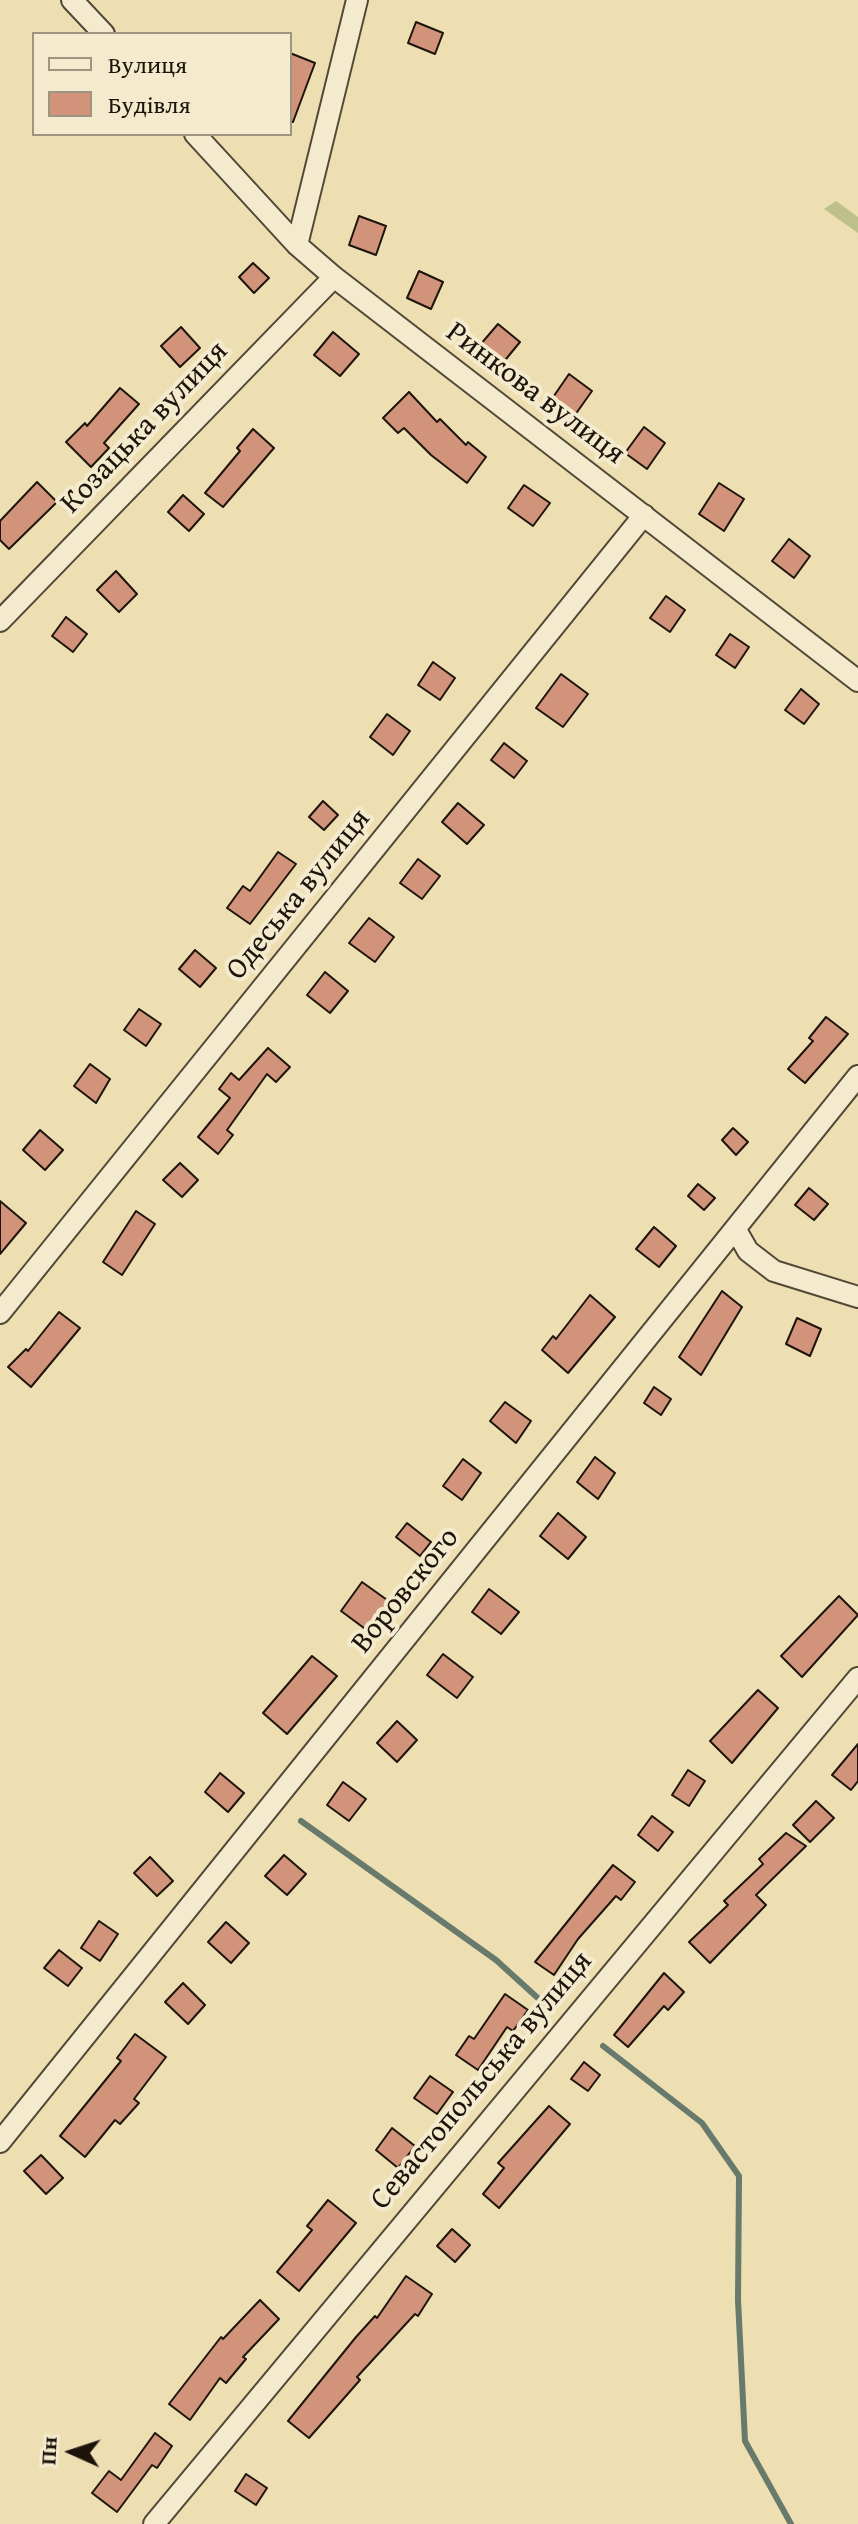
<!DOCTYPE html>
<meta charset="utf-8">
<style>
body{margin:0}
#map{position:relative;width:858px;height:2524px;overflow:hidden;background:#eedfb3;font-family:"Gentium Book Plus",serif}
canvas{display:block}
.legend{position:absolute;left:32px;top:32px;width:260px;height:104px;box-sizing:border-box;background:#f4eace;border:2px solid #9e9580;margin:0;padding:10px 14px;list-style:none;font-size:24px;color:#1d150c}
.legend li{display:flex;align-items:center;gap:16px;height:40px}
.legend b{width:40px;border:2px solid #9e9580}
.north{position:absolute;left:32px;top:2412px;width:80px;height:80px;-webkit-text-stroke:6px #f4eace;paint-order:stroke;rotate:273deg;font-size:22px;font-weight:700;line-height:32px;text-align:center;color:#1d150c}
.north::after{content:'';display:block;margin:auto;width:28px;height:36px;background:#1d150c;clip-path:polygon(50% 0,100% 100%,50% 72%,0 100%)}
</style>
<div id="map">
<canvas width="858" height="2524"></canvas>
<ul class="legend">
<li><b style="height:10px;background:#f4eace"></b>Вулиця</li>
<li><b style="height:22px;background:#d1937a"></b>Будівля</li>
</ul>
<div class="north">Пн</div>
</div>
<script>
const context = document.querySelector('canvas').getContext('2d');
context.lineJoin = 'round';
function fill(path, color) { context.fillStyle = color; context.fill(path, 'evenodd'); }
const toPath = rows => new Path2D(rows.map(r => 'M' + r).join(''));
function stroke(path, color, width, dash) { context.strokeStyle = color; context.lineWidth = width; context.lineCap = dash ? 'butt' : 'round'; context.setLineDash(dash || []); context.stroke(path); }
function label(font, color, halo, rows, align = 'center') {
  context.font = font + ' "Gentium Book Plus",serif'; context.lineWidth = 8; context.setLineDash([]); context.textBaseline = 'middle'; context.strokeStyle = halo; context.fillStyle = color; for (const [text, x, y, turn = 0] of rows) {
    context.save(); context.translate(x, y); context.rotate((+turn || 0) * Math.PI / 180); context.textAlign = isNaN(turn) ? turn : align; if (halo) context.strokeText(text, 0, 0); context.fillText(text, 0, 0); context.restore();
  }
}
fill(toPath([
 [836,201,858,217,858,233,824,209]
]), '#bdc189');
stroke(toPath([
 [301,1821,496,1960,551,2010],
 [603,2046,702,2123,739,2176,738,2300,745,2441,791,2524]
]), '#677a6c', 6);
const building = toPath([
 [416,22,443,33,435,54,408,43,416,22],
 [290,53,315,63,293,122,290,122,290,53],
 [359,216,386,226,376,255,349,245,359,216],
 [253,263,269,278,254,293,239,277,253,263],
 [419,271,443,282,431,309,407,298,419,271],
 [498,324,520,342,502,364,480,345,498,324],
 [181,327,200,348,180,367,161,346,181,327],
 [333,332,359,354,340,376,314,355,333,332],
 [569,374,592,391,570,422,547,406,569,374],
 [120,388,139,404,104,443,109,448,91,467,66,442,85,423,87,426,120,388],
 [409,392,437,422,440,419,466,445,468,442,486,457,467,483,431,455,404,428,398,433,383,418,409,392],
 [644,427,665,443,647,469,625,453,644,427],
 [253,429,274,448,223,507,205,493,240,451,237,448,253,429],
 [37,482,57,502,9,549,0,540,0,521,37,482],
 [719,483,744,499,724,531,699,514,719,483],
 [524,485,550,503,533,526,508,508,524,485],
 [183,495,204,514,189,531,168,512,183,495],
 [789,539,810,556,794,578,772,561,789,539],
 [116,571,137,594,119,612,97,590,116,571],
 [666,596,685,610,670,632,650,618,666,596],
 [66,617,87,634,73,652,52,636,66,617],
 [730,634,749,647,735,668,716,655,730,634],
 [433,662,455,678,440,700,418,685,433,662],
 [561,674,588,694,563,727,536,708,561,674],
 [801,689,819,704,804,724,785,710,801,689],
 [387,714,410,731,393,755,370,737,387,714],
 [504,743,527,761,514,778,491,760,504,743],
 [323,801,338,815,324,830,309,817,323,801],
 [458,803,484,825,467,844,442,822,458,803],
 [278,852,296,864,250,924,227,908,243,886,250,891,278,852],
 [418,859,440,876,422,899,400,883,418,859],
 [369,918,394,937,375,962,349,943,369,918],
 [195,950,216,968,200,987,179,969,195,950],
 [325,972,348,991,330,1013,307,995,325,972],
 [139,1009,161,1024,146,1046,124,1030,139,1009],
 [826,1017,848,1034,805,1083,788,1069,813,1041,809,1038,826,1017],
 [268,1048,290,1067,276,1082,267,1074,227,1130,233,1135,218,1154,198,1137,230,1098,219,1089,231,1073,239,1080,268,1048],
 [90,1064,110,1079,96,1103,74,1086,90,1064],
 [733,1128,748,1142,736,1155,722,1140,733,1128],
 [40,1130,63,1150,45,1170,23,1150,40,1130],
 [180,1163,198,1180,182,1197,163,1180,180,1163],
 [698,1184,715,1198,704,1210,688,1196,698,1184],
 [809,1188,828,1204,814,1220,795,1205,809,1188],
 [0,1201,26,1223,0,1254,0,1201],
 [136,1211,155,1224,122,1275,103,1262,136,1211],
 [654,1227,676,1246,659,1267,636,1249,654,1227],
 [722,1291,742,1307,701,1375,679,1357,722,1291],
 [590,1295,615,1317,568,1373,542,1350,553,1336,556,1339,590,1295],
 [59,1312,80,1328,31,1387,8,1367,26,1349,28,1351,59,1312],
 [797,1318,821,1329,810,1356,786,1344,797,1318],
 [654,1387,671,1399,661,1415,644,1403,654,1387],
 [505,1402,531,1421,516,1443,490,1421,505,1402],
 [595,1457,615,1473,598,1499,577,1482,595,1457],
 [463,1459,481,1473,462,1500,443,1486,463,1459],
 [558,1513,586,1537,568,1559,540,1536,558,1513],
 [407,1523,431,1542,420,1556,396,1537,407,1523],
 [362,1582,390,1602,368,1631,341,1611,362,1582],
 [489,1589,519,1612,501,1634,472,1612,489,1589],
 [839,1596,858,1615,802,1677,781,1656,839,1596],
 [443,1654,473,1677,457,1698,427,1675,443,1654],
 [312,1656,337,1676,287,1734,263,1713,312,1656],
 [758,1690,778,1708,732,1763,710,1741,758,1690],
 [397,1721,417,1740,397,1762,377,1743,397,1721],
 [858,1744,858,1781,851,1790,832,1775,858,1744],
 [688,1770,705,1781,689,1806,672,1795,688,1770],
 [220,1773,244,1793,228,1812,205,1792,220,1773],
 [343,1782,366,1799,349,1821,327,1805,343,1782],
 [816,1801,834,1818,810,1842,793,1825,816,1801],
 [652,1816,673,1832,658,1851,638,1835,652,1816],
 [786,1833,806,1846,756,1895,766,1905,710,1963,689,1942,728,1905,724,1901,763,1864,759,1859,786,1833],
 [284,1855,306,1874,287,1895,265,1876,284,1855],
 [150,1857,173,1881,157,1896,134,1873,150,1857],
 [613,1865,635,1882,621,1900,616,1896,578,1939,554,1975,535,1962,613,1865],
 [99,1921,118,1934,100,1961,81,1948,99,1921],
 [226,1922,249,1943,231,1963,208,1942,226,1922],
 [59,1950,82,1968,68,1986,44,1968,59,1950],
 [664,1973,684,1992,668,2010,664,2006,628,2047,614,2035,664,1973],
 [183,1983,205,2005,188,2024,165,2002,183,1983],
 [505,1994,528,2010,513,2031,507,2027,478,2070,456,2055,469,2036,474,2039,505,1994],
 [135,2034,166,2057,134,2099,139,2103,120,2124,115,2120,85,2157,60,2136,121,2061,117,2058,135,2034],
 [584,2062,600,2075,588,2091,571,2079,584,2062],
 [430,2076,453,2092,437,2114,414,2098,430,2076],
 [549,2106,570,2124,499,2208,483,2194,504,2168,498,2163,549,2106],
 [392,2128,415,2146,398,2168,376,2150,392,2128],
 [41,2155,63,2178,46,2194,24,2171,41,2155],
 [328,2200,356,2223,299,2291,277,2272,312,2230,307,2226,328,2200],
 [452,2229,470,2245,455,2262,437,2246,452,2229],
 [406,2276,432,2294,418,2316,415,2314,357,2377,360,2380,309,2438,288,2421,356,2337,375,2316,377,2318,406,2276],
 [260,2300,279,2319,243,2357,246,2359,226,2383,220,2378,190,2420,169,2404,221,2337,223,2339,260,2300],
 [155,2433,172,2446,157,2468,152,2465,117,2512,92,2493,109,2471,121,2480,155,2433],
 [246,2474,267,2488,256,2505,235,2491,246,2474]
]);
fill(building, '#d1937a');
stroke(building, '#1d150c', 2);
const minor = toPath([
 [72,0,104,34],
 [195,134,297,245,334,277,858,681],
 [297,245,357,0],
 [0,621,334,277],
 [736,1230,748,1251,774,1271,858,1297],
 [0,1313,644,515],
 [0,2142,858,1076],
 [154,2524,858,1678]
]);
stroke(minor, '#514836', 24);
stroke(minor, '#f4eace', 20);
label('30px', '#1d150c', '#f4eace', [
 ["Ринкова вулиця",535,394,37],
 ["Козацька вулиця",145,428,-46],
 ["Одеська вулиця",299,895,-51],
 ["Воровского",406,1591,-51],
 ["Севастопольська вулиця",482,2081,-50]
]);
</script>
